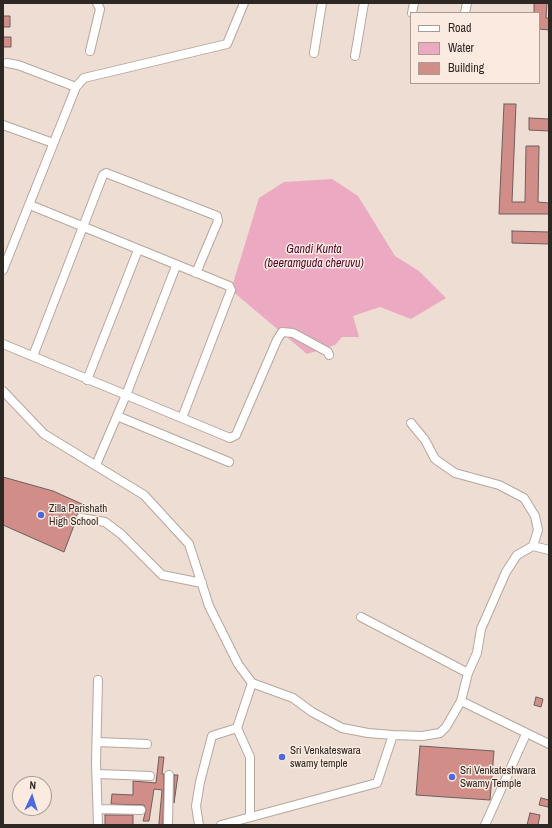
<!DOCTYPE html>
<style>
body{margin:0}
#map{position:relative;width:552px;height:828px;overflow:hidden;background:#edddd3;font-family:"Archivo Narrow",sans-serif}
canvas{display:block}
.frame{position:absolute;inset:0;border:4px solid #2e2824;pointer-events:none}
.legend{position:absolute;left:410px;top:12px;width:130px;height:72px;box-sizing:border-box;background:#faeae0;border:1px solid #a89c95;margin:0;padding:5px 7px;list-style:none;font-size:12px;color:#2e2824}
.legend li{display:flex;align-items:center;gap:8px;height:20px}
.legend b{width:20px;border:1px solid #a89c95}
.north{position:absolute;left:12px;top:776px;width:40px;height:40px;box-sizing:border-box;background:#faeae0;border:1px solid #a89c95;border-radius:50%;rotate:4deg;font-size:11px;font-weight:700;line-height:16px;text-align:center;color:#2e2824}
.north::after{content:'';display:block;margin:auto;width:14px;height:18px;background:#4d69dd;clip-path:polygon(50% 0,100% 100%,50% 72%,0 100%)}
</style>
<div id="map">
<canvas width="552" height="828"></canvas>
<div class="frame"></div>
<ul class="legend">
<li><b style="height:5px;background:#fff"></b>Road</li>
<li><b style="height:11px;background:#ebaac1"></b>Water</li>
<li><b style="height:11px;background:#d18e89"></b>Building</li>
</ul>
<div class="north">N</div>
</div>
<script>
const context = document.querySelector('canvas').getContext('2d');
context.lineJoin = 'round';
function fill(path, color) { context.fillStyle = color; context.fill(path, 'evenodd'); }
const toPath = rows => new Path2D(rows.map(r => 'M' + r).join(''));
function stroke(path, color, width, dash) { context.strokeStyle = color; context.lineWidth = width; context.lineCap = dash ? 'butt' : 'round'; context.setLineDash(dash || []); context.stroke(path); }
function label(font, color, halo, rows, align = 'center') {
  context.font = font + ' "Archivo Narrow",sans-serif'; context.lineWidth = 3; context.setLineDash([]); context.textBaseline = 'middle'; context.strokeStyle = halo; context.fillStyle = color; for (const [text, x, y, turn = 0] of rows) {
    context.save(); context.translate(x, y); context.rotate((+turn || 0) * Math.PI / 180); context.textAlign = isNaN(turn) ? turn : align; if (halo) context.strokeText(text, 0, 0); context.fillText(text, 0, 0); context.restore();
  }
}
fill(toPath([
 [332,179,358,196,395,256,419,271,446,298,411,319,380,307,353,316,359,337,342,337,335,345,307,354,231,290,259,198,284,182]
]), '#ebaac1');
const building = toPath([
 [534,3,547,3,546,18,549,18,549,30,539,29,539,13,534,13,534,3],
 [3,16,10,16,10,27,3,27,3,16],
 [3,37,11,37,11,47,3,47,3,37],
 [504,104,516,104,512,202,525,202,526,146,539,146,538,202,549,203,549,214,499,214,504,104],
 [529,118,549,119,549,131,529,130,529,118],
 [512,231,549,232,549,244,512,243,512,231],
 [3,477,53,491,82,504,76,517,76,520,64,552,3,525,3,477],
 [536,697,543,699,541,707,534,705,536,697],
 [420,746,494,751,490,800,416,795,420,746],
 [159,757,164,757,162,774,164,774,163,825,159,825,159,823,162,790,154,789,149,821,143,821,146,810,144,805,111,804,112,794,133,795,133,781,156,783,159,757],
 [174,775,178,775,174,803,174,775],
 [541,798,549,800,548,807,539,805,541,798],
 [530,813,540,815,538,825,527,825,530,813],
 [105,815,133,815,133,825,105,825,105,815]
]);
fill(building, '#d18e89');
stroke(building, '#6e5d5c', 1);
const street = toPath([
 [412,13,414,3],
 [465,13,467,3],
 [90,51,100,9,97,3],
 [314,53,322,3],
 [355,56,364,3],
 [7,63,18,65,76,87],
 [3,125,53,143],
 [30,205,229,286,231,290,182,418],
 [3,270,76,87,84,78,227,44,244,3],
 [3,344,230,438,236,435,277,340,282,332,293,333,328,352,329,355],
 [33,356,103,175,106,173,217,216,218,221,196,273],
 [87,380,138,250],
 [3,391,44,434,144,495,189,544,209,606,238,664,252,683,293,698,312,712,342,728,368,733,393,735,422,736,440,733,446,727,461,701,468,673,477,653,481,629,506,572,517,555,533,546,549,550],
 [117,416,229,462],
 [411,423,425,440,435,459,455,473,499,485,524,498,535,516,538,530,533,546],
 [96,465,126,395,176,266],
 [81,518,105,522,121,534,162,575,202,583],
 [361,617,468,673],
 [461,701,549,744],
 [237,728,250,757,250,817],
 [97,742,147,744],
 [98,774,150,776],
 [98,809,141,810],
 [98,825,96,762,98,680],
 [168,825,169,775],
 [199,825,196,806,200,782,212,736,237,728,252,683],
 [221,825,377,783,393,735],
 [485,825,526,734]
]);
stroke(street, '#b6a79d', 10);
stroke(street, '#fff', 8);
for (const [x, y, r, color] of [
 [41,515,4,"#4d69dd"],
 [282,757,4,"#4d69dd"],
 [452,777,4,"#4d69dd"]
]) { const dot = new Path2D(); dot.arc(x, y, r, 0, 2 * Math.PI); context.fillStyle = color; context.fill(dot); stroke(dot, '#faeae0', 1.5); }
label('11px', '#2e2824', '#faeae0', [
 ["Zilla Parishath",49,509],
 ["High School",49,522],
 ["Sri Venkateswara",290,751],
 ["swamy temple",290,764],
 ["Sri Venkateshwara",460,771],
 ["Swamy Temple",460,784]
], 'left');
label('italic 12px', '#54082f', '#faeae0', [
 ["Gandi Kunta",314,250],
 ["(beeramguda cheruvu)",314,264]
]);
</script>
